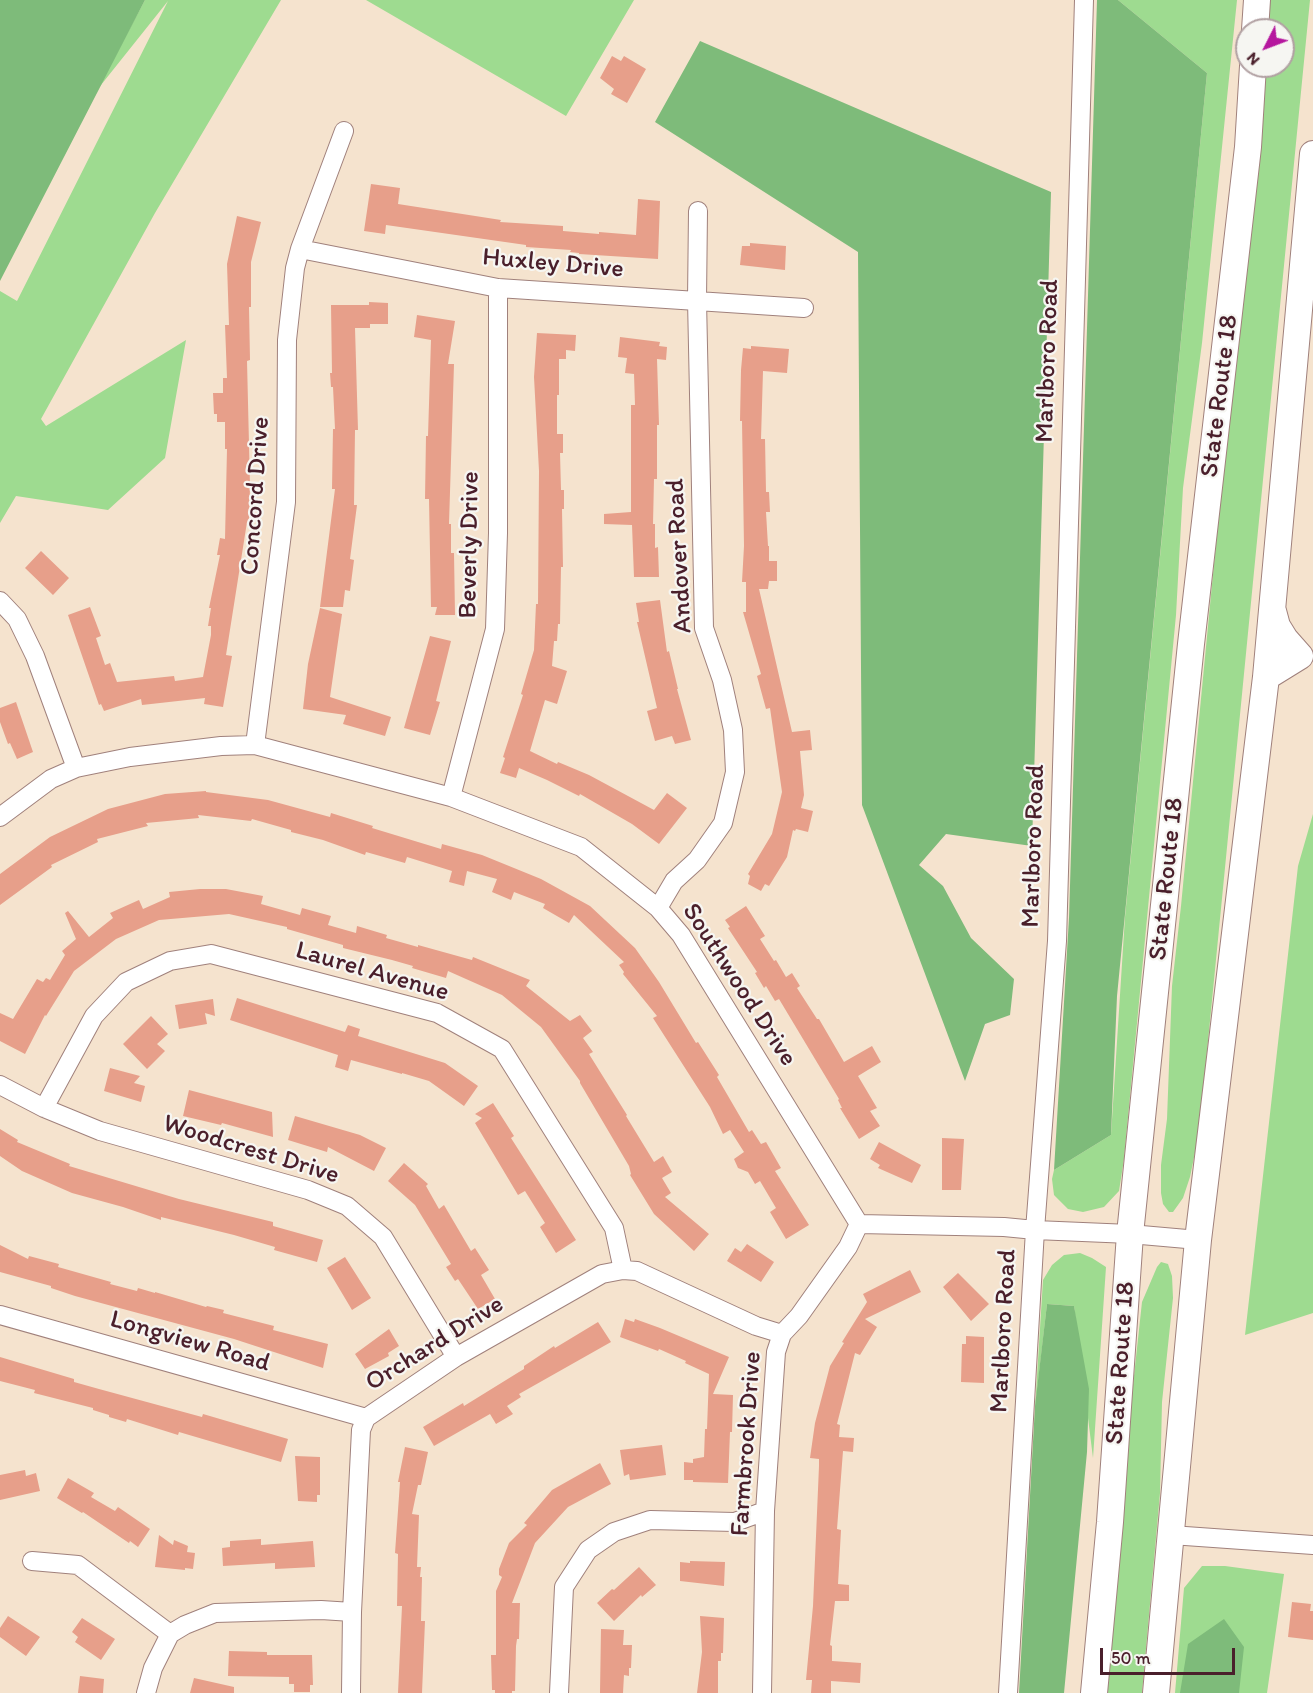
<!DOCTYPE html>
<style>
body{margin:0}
#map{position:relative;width:1313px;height:1693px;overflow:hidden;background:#f5e3ce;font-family:Itim,sans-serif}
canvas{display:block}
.north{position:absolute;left:1235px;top:18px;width:60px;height:60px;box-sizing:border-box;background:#f6f6f2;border:2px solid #b1a0a2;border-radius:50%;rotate:228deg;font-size:16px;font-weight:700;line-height:24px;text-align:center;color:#4a1f2b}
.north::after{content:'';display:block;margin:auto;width:21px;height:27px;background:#b5179e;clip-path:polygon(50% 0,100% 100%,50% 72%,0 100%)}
.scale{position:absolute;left:1100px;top:1648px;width:135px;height:27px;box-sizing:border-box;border:3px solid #4a1f2b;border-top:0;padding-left:8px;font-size:18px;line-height:21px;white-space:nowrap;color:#4a1f2b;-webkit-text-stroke:4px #f6f6f2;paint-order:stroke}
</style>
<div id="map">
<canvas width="1313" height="1693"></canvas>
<div class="north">N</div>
<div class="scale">50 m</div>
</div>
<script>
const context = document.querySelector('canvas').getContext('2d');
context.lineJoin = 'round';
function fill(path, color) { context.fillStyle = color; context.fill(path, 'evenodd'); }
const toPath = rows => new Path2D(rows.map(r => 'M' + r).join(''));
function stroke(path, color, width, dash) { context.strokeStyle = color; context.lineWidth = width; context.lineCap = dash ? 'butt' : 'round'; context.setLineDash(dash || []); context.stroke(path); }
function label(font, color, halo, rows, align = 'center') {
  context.font = font + ' Itim,sans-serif'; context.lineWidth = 4.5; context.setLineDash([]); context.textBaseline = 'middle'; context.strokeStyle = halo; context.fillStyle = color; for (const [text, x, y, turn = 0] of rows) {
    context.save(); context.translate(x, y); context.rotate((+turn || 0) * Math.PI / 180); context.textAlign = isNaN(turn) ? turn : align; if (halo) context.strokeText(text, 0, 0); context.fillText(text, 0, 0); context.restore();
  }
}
fill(toPath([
 [145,0,281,0,155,213,41,419,46,426,186,340,165,458,108,510,16,496,0,523,0,291,17,301,168,1,97,90],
 [366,0,634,0,566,116],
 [1118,0,1237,0,1202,343,1183,488,1176,615,1124,1159,1119,1191,1104,1207,1083,1212,1068,1209,1054,1195,1052,1179,1054,1170,1111,1135,1125,917,1207,73],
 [1268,0,1310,0,1199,1133,1190,1177,1183,1198,1173,1212,1169,1212,1163,1204,1161,1193,1161,1165,1167,1119,1172,986,1181,906,1262,66,1283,66,1283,30,1265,30],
 [1313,814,1313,1313,1245,1335,1298,866],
 [1080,1253,1092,1258,1106,1267,1093,1458,1074,1306,1047,1304,1035,1409,1043,1280,1052,1265,1064,1255],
 [1161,1262,1168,1264,1172,1276,1173,1298,1162,1402,1160,1493,1142,1693,1103,1693,1119,1514,1142,1302,1157,1267],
 [1202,1566,1225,1566,1284,1574,1267,1693,1175,1693,1184,1588]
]), '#9edb90');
fill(toPath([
 [0,0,145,0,0,281],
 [1097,0,1118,0,1207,73,1117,996,1111,1135,1054,1170,1069,918],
 [700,41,1051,192,1032,846,946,834,919,865,943,886,971,938,1014,979,1010,1015,985,1024,965,1081,862,805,858,252,655,122],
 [1047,1304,1074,1306,1089,1389,1087,1452,1064,1693,1019,1693,1035,1406],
 [1224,1619,1244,1647,1239,1693,1180,1693,1188,1644]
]), '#7ebb7a');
fill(toPath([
 [612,56,621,61,624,56,646,69,627,103,611,94,614,89,600,78],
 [371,184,400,188,398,204,501,220,500,222,563,226,563,231,599,234,599,232,636,235,638,199,660,201,658,259,579,254,579,253,570,252,571,250,526,247,526,245,386,225,385,234,364,231],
 [237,216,261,222,251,262,251,307,249,307,250,360,247,361,250,486,249,522,247,522,226,655,232,656,223,707,204,704,205,698,142,705,141,699,104,711,101,704,99,705,68,615,90,607,101,636,96,638,105,665,110,663,117,682,174,676,175,681,203,677,211,635,211,626,208,626,211,608,209,608,220,555,217,555,220,538,225,539,227,449,225,449,225,422,217,422,217,414,214,414,213,393,223,393,223,378,227,378,225,325,229,325,227,264],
 [750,243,786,246,785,270,740,265,742,246,750,246],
 [369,302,388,303,388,324,370,324,370,328,355,328,358,430,355,430,354,505,357,505,350,559,354,560,350,591,345,590,343,607,320,607,335,489,332,489,333,429,335,429,333,387,331,387,330,373,332,373,331,305,369,305],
 [417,315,455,321,448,364,454,364,449,524,451,524,451,553,454,553,455,615,435,615,437,607,431,607,429,499,425,499,426,436,428,436,431,340,414,337],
 [537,333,576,335,575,351,566,350,566,359,559,359,559,395,557,395,557,434,563,434,563,453,560,453,561,490,564,490,564,509,562,509,563,567,561,567,560,624,558,624,557,641,554,641,552,666,567,671,557,704,545,700,530,751,557,764,558,762,589,775,654,810,667,793,687,808,659,844,632,824,580,794,579,796,547,780,519,768,516,778,500,773,505,758,503,757,523,695,521,694,534,650,536,604,538,604,539,471,534,377],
 [620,337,660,342,659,346,667,347,666,360,657,359,659,425,657,425,657,479,654,479,653,524,655,524,655,548,658,547,659,577,634,577,632,525,604,524,604,514,631,512,631,405,635,405,634,374,625,373,627,358,618,357],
 [751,346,789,349,787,373,763,371,761,439,765,439,766,492,769,492,770,512,766,512,768,546,769,546,769,561,777,561,777,581,769,581,768,589,759,589,792,732,810,730,812,750,800,751,804,795,801,808,813,811,808,832,796,829,795,831,793,830,787,857,769,886,765,884,761,891,748,884,750,876,748,874,772,834,782,792,770,708,766,709,757,676,761,674,743,612,746,612,746,582,742,582,744,546,742,421,740,421,741,370,743,348,751,349],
 [41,551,69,578,53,595,25,568],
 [660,600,667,652,669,651,678,689,677,689,691,740,675,744,672,736,655,741,647,711,657,708,637,622,639,622,636,603],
 [320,608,342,614,330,697,391,717,385,736,343,724,346,715,303,709,308,664],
 [430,636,451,641,436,701,440,702,430,735,404,728],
 [16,702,33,752,17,759,10,743,8,744,0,722,0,708],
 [206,791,206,792,268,800,330,817,331,813,373,826,372,828,441,849,442,844,482,855,541,879,590,906,635,948,659,982,696,1043,698,1042,719,1075,717,1077,749,1132,752,1130,761,1144,766,1142,781,1168,775,1171,809,1225,786,1239,770,1212,776,1208,760,1181,755,1184,748,1172,738,1168,734,1159,744,1152,730,1130,723,1134,710,1107,653,1018,657,1016,623,974,624,972,619,965,624,962,574,915,569,923,543,908,545,904,514,892,511,900,492,892,497,879,467,871,464,886,449,882,452,871,407,857,405,863,366,852,365,855,323,840,291,832,291,830,252,819,251,821,198,815,199,818,146,823,148,826,97,839,98,842,51,865,52,867,0,905,0,874,50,837,108,809,165,794],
 [200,889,226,889,263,896,261,904,300,915,302,908,331,916,328,925,356,933,357,926,387,935,386,938,418,947,418,945,472,960,473,957,530,980,526,986,570,1021,580,1015,592,1031,583,1038,593,1052,589,1054,627,1115,626,1116,654,1162,663,1156,672,1172,662,1178,671,1193,665,1197,709,1234,694,1251,654,1214,630,1175,631,1174,629,1166,580,1083,580,1081,541,1027,502,995,448,971,446,978,412,968,413,966,392,960,343,948,343,945,287,929,287,927,229,914,159,920,116,939,74,971,46,1016,45,1015,25,1054,0,1041,0,1013,13,1019,37,979,43,982,46,978,50,980,65,955,62,951,76,939,65,913,68,911,89,937,113,918,110,913,139,900,143,909,170,897,169,892],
 [746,906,765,936,760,939,774,961,776,960,786,977,792,973,800,986,797,988,817,1019,819,1019,844,1062,872,1046,881,1062,858,1076,877,1108,870,1111,880,1126,859,1139,840,1108,842,1108,838,1100,839,1099,779,999,775,1001,766,986,764,988,755,973,757,972,728,928,730,927,725,920],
 [237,998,345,1032,348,1025,360,1029,358,1036,445,1063,478,1086,464,1106,429,1081,402,1073,402,1074,351,1060,348,1071,335,1067,338,1055,230,1020],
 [213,999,215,1016,205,1013,207,1024,179,1029,175,1005],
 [151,1016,168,1034,157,1044,165,1051,147,1069,123,1044],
 [110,1068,140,1076,134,1083,145,1086,141,1102,104,1091],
 [189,1090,272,1112,273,1137,222,1123,221,1125,183,1116],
 [493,1103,514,1136,511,1138,576,1240,556,1253,540,1227,545,1223,525,1191,518,1195,475,1123,482,1118,475,1114],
 [295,1116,360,1135,386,1148,374,1171,328,1147,327,1152,288,1140],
 [0,1129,18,1140,17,1142,70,1164,69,1166,179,1199,273,1222,273,1226,323,1240,317,1262,274,1250,275,1247,234,1235,161,1217,161,1220,123,1207,72,1193,22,1171,0,1156],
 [942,1138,964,1139,961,1190,942,1190],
 [879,1142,921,1165,912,1183,878,1168,880,1165,870,1159],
 [404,1163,428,1184,426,1186,439,1209,444,1205,471,1251,475,1248,489,1270,481,1275,495,1299,478,1309,458,1279,455,1281,446,1267,451,1264,415,1205,388,1181],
 [747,1244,774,1262,761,1282,727,1261,735,1248,741,1252],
 [0,1245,28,1259,29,1256,59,1264,58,1267,111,1282,110,1284,137,1291,138,1288,155,1293,155,1292,206,1307,207,1306,224,1310,223,1313,274,1326,273,1330,328,1344,323,1368,234,1339,75,1296,51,1288,51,1286,0,1272],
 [345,1257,371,1298,352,1310,327,1268],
 [910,1270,921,1292,865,1319,877,1327,860,1355,855,1353,837,1424,840,1425,839,1437,854,1438,853,1452,843,1451,837,1529,841,1530,838,1584,849,1585,849,1601,835,1601,830,1645,832,1646,832,1661,861,1663,860,1683,831,1681,831,1693,811,1693,812,1680,806,1680,813,1606,819,1466,819,1459,810,1458,815,1423,830,1366,844,1343,842,1342,867,1302,863,1294],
 [958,1273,989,1304,971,1321,943,1287],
 [625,1319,634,1322,635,1319,660,1328,729,1357,713,1394,733,1395,732,1432,730,1432,728,1483,693,1482,693,1480,684,1480,684,1462,693,1463,693,1459,704,1457,705,1429,707,1429,709,1374,685,1363,686,1361,659,1349,658,1351,620,1337],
 [598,1322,611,1342,519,1394,521,1397,507,1406,513,1414,496,1424,490,1414,434,1446,423,1427,463,1403,464,1406,519,1372,524,1369,524,1366,554,1346,555,1348],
 [389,1329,399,1346,388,1353,389,1356,365,1369,355,1354],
 [966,1336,984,1337,984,1383,961,1382,962,1344,966,1344],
 [0,1357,74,1379,74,1382,99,1389,202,1417,203,1414,288,1439,281,1462,179,1432,178,1435,127,1419,126,1422,109,1417,109,1415,93,1410,93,1408,34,1393,35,1390,0,1381],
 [662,1445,666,1475,630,1480,629,1474,624,1476,620,1450],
 [405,1447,428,1452,421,1485,418,1485,412,1514,419,1515,417,1567,421,1567,420,1577,422,1577,421,1621,425,1621,422,1693,398,1693,402,1606,397,1606,398,1554,395,1553,400,1482,398,1482],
 [295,1456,320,1457,320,1495,317,1495,317,1502,298,1501],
 [600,1463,611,1484,568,1507,535,1543,512,1603,520,1603,519,1639,517,1639,516,1646,515,1691,512,1691,512,1693,495,1693,495,1690,492,1690,491,1655,496,1655,496,1591,502,1577,499,1575,499,1569,509,1543,527,1525,524,1523,552,1490],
 [25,1470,26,1476,36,1473,40,1491,0,1500,0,1475],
 [68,1478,94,1493,91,1497,115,1511,118,1507,150,1529,138,1547,130,1541,129,1543,83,1512,82,1513,57,1498],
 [159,1535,173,1545,174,1540,188,1546,187,1552,195,1553,193,1569,185,1568,185,1570,155,1567],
 [261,1539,261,1545,313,1541,315,1567,275,1569,275,1563,223,1566,222,1548,230,1547,230,1541],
 [690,1561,725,1562,724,1586,680,1581,680,1562,690,1563],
 [639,1567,656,1585,642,1597,641,1595,614,1621,597,1603,612,1589,614,1590],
 [1292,1602,1311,1604,1310,1611,1313,1611,1313,1640,1288,1637],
 [8,1616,40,1637,26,1656,0,1637,0,1628],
 [700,1616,724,1618,723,1653,721,1653,721,1661,718,1661,718,1693,697,1693,702,1652],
 [82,1618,115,1639,101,1660,75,1642,78,1637,72,1632],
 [601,1629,624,1630,623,1645,632,1645,631,1668,629,1668,629,1676,624,1675,623,1693,600,1693],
 [229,1651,267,1652,267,1655,312,1655,313,1685,310,1685,310,1692,294,1692,294,1684,289,1684,289,1677,228,1676],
 [80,1676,104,1679,103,1693,78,1693],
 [194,1678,234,1687,234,1693,190,1693]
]), '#e79f8a');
const minor = toPath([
 [300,249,498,288,804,308],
 [0,601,17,619,35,656,76,768],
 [255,745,286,502,287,340,295,268,300,249,344,131],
 [451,797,495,629,498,533,498,288],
 [0,817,51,779,76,768,130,757,221,746,255,745,451,797,581,847,658,908,681,935,859,1224,1004,1227,1035,1230,1130,1234,1198,1240],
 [658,908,674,881,697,860,723,823,735,772,733,730,722,680,704,628,697,300,698,211],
 [0,1085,44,1108,100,1131,308,1190,347,1206,383,1237,456,1357],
 [44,1108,94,1016,126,982,170,961,211,954,437,1013,502,1049,614,1228,623,1270],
 [0,1315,366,1418],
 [1171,1535,1313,1545],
 [32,1561,78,1565,170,1634],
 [146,1693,153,1668,170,1634,185,1625,215,1613,321,1610,352,1612],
 [351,1693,352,1612,361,1430,366,1418,456,1357,602,1274,623,1270,637,1271,756,1326,782,1334],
 [559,1693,564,1587,588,1550,614,1532,650,1520,735,1522,765,1511],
 [762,1693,765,1511,776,1352,782,1334,799,1316,848,1247,859,1224],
 [1008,1693,1035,1230,1057,941,1084,0]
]);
const highway = toPath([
 [1255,30,1257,0],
 [1266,677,1300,656,1285,639,1277,626,1273,611],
 [1094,1693,1110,1522,1130,1234,1191,644,1248,147,1253,66],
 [1156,1693,1198,1240,1266,677,1313,154]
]);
stroke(minor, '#a0817c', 20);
stroke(highway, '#a0817c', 28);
stroke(minor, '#fff', 18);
stroke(highway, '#fff', 26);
label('26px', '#4a1f2b', '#f6f6f2', [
 ["Huxley Drive",553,264,5],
 ["Marlboro Road",1048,361,-88],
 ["State Route 18",1220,396,-83],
 ["Concord Drive",256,496,-86],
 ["Beverly Drive",470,545,-89],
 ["Andover Road",680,556,-93],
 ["Marlboro Road",1034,846,-88],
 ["State Route 18",1167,879,-84],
 ["Laurel Avenue",372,972,16],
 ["Southwood Drive",739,985,57],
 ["Woodcrest Drive",251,1150,17],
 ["Marlboro Road",1004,1331,-87],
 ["Longview Road",190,1342,16],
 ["Orchard Drive",435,1344,-32],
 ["State Route 18",1121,1363,-86],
 ["Farmbrook Drive",747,1444,-86]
]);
</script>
